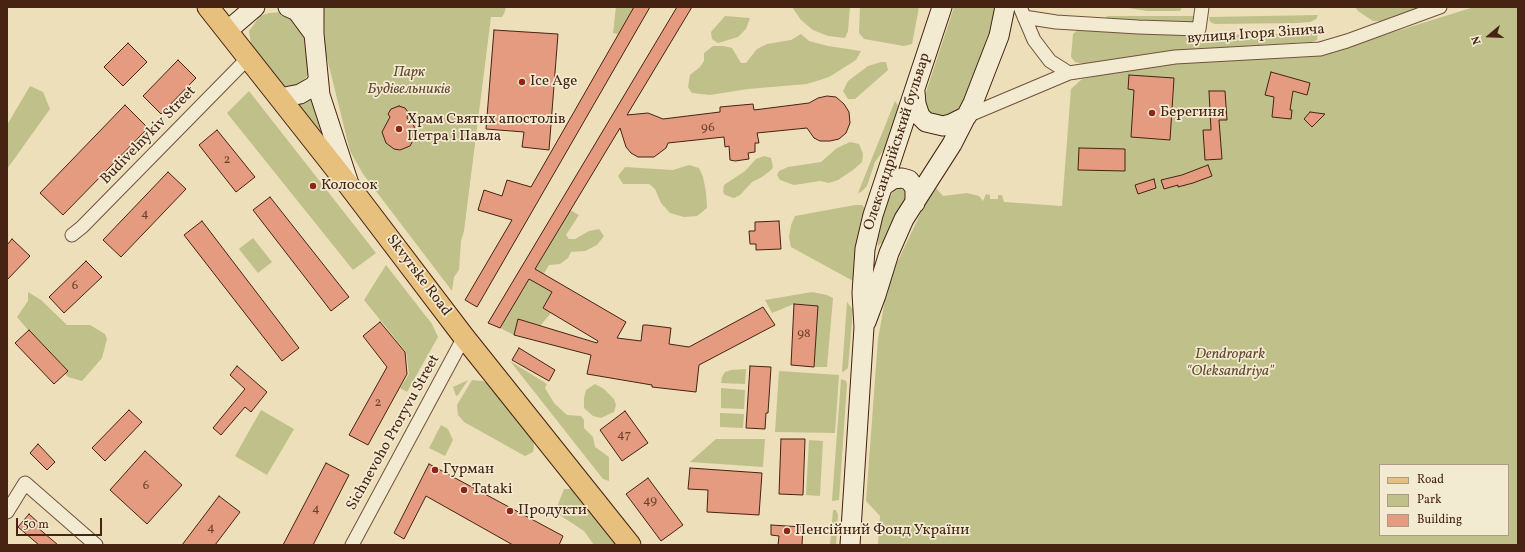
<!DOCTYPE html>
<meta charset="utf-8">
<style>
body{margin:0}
#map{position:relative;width:1525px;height:552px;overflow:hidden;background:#ecdfb9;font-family:Vollkorn,serif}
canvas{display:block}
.frame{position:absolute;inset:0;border:8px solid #462313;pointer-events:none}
.legend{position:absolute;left:1379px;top:464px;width:130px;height:72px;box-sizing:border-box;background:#f3ead2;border:1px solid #ae9a86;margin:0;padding:5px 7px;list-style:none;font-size:12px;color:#462313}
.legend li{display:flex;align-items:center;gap:8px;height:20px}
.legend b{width:20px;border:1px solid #ae9a86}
.north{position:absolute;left:1469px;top:16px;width:40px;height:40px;-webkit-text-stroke:3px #f3ead2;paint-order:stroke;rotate:251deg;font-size:11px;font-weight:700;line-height:16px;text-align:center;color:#462313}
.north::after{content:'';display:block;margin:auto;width:14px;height:18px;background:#462313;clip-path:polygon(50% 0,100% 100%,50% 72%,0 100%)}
.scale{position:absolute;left:16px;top:518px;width:86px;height:18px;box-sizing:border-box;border:2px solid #462313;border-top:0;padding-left:5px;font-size:12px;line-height:14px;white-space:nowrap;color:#462313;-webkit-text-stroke:3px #f3ead2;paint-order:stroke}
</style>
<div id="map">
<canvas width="1525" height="552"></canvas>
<div class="frame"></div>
<ul class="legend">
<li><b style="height:5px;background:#e6c07c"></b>Road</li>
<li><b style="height:11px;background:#c0c08a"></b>Park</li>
<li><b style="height:11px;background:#e49b80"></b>Building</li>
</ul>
<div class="north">N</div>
<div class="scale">50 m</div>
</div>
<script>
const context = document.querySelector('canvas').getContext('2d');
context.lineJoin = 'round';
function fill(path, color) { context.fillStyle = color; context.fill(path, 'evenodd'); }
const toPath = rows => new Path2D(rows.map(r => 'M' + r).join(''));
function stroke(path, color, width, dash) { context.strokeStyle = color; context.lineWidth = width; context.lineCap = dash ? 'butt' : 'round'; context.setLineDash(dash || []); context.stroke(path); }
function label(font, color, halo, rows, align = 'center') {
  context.font = font + ' Vollkorn,serif'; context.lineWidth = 3.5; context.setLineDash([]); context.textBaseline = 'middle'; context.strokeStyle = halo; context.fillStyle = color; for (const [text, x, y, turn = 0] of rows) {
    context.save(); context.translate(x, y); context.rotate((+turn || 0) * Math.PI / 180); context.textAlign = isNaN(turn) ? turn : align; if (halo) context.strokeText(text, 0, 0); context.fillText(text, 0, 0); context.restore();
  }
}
fill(toPath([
 [324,7,506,7,504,14,502,17,491,17,464,231,461,241,459,270,454,277,452,291,363,174,350,151,325,50],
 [616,7,634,7,618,34,613,33],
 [792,7,850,7,848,31,845,38,828,36,813,30,801,20],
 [860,7,919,7,912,44,904,46,864,39,859,33],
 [954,7,995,7,989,33,963,104,958,111,947,118,929,113,925,103,925,95],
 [1122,7,1182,7,1180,11,1147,11],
 [1355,7,1425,7,1384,21,1373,21,1358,11],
 [1474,7,1518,7,1518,545,878,545,880,516,866,501,878,339,885,300,895,267,926,202,936,188,943,196,967,193,979,196,983,201,986,194,990,195,990,199,998,199,998,195,1002,195,1004,202,1062,206,1071,89,1082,79,1133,68,1226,59,1317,56],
 [1380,465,1508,465,1508,535,1380,535],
 [283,12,294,18,308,37,310,73,300,84,289,87,282,85,251,45,249,31,260,16,269,13],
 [1318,15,1316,19,1310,22,1298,23,1215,24,1210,22,1209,17],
 [725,16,750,18,746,29,738,37,718,43,712,39,711,32],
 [1108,16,1198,16,1194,22,1189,25,1103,19],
 [1079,29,1220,35,1318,33,1317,40,1311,42,1209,48,1084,64,1075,62,1071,57,1073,34],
 [801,34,809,41,828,46,861,51,856,60,829,77,807,84,748,89,710,95,692,93,688,87,690,75,700,67,704,61,704,53,713,46,723,46,732,48,741,63,746,63,757,49,767,44,791,40],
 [881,62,886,62,888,70,855,99,848,99,843,91,848,81,868,66],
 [30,86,43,92,50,109,7,169,7,125],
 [249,91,376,253,353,270,227,113],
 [314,98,323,133,322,136,298,105,299,103],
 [895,101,899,107,885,148,875,162,867,186,861,192,858,193],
 [850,142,859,144,863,154,862,162,853,170,838,180,829,183,820,181,794,185,780,180,777,175,779,171,788,167,821,162,837,148],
 [764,156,771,158,773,167,771,170,762,177,752,182,740,195,734,198,725,195,723,192,724,185,745,171,756,159],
 [689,165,699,168,703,177,706,192,707,208,697,216,684,217,670,213,661,203,655,189,649,184,623,184,618,176,625,167,673,170],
 [899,187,905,190,907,194,884,241,878,246,878,230,889,199,895,188],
 [855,205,862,205,866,210,855,282,791,247,789,237,791,225,795,216],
 [570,210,579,215,566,235,569,239,575,239,589,231,599,229,604,236,597,245,585,251,571,252,568,258,560,264,549,265,538,284,552,292,543,308,551,313,540,326,518,320,514,335,500,328],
 [253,238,272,262,258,273,239,249],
 [386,265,432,324,438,337,407,392,400,388,409,374,406,352,364,300],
 [28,292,41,300,67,325,90,325,105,334,107,339,102,358,82,381,68,377,17,317,28,301],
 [812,292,827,295,833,298,827,367,814,367,818,306,794,304,772,313,765,300],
 [847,302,853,310,848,368,843,372,842,371],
 [510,361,547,384,545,388,554,403,567,415,581,416,584,420,584,428,593,437,595,447,609,457,609,481,603,479],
 [746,369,745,384,721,383,722,377,725,372,731,370],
 [779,371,839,375,835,433,775,432],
 [841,379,846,381,847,384,839,500,832,501],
 [468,380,458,395,456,396,453,387],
 [472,380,483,381,492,386,533,439,534,446,533,452,525,456,464,422,458,415,457,405],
 [595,384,604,389,614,399,616,405,614,412,601,418,593,416,584,408,584,398,586,390],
 [721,388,745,390,744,409,721,408],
 [261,410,294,429,267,475,235,456],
 [720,413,744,414,743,428,720,427],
 [441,425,448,429,453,440,445,456,429,448],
 [716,439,765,439,763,467,690,462],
 [809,440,823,441,820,496,806,495],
 [564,489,577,489,618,545,594,545,584,531,555,512],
 [833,510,836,510,838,515,836,545,830,545]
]), '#c0c08a');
const building = toPath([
 [634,7,650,7,477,307,465,300,512,220,478,210,484,190,502,196,507,180,531,187,634,7],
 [677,7,692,7,627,115,648,113,663,119,720,112,720,107,753,104,754,110,809,103,818,98,827,96,836,97,844,104,849,112,850,123,846,133,839,139,830,141,820,141,814,138,807,128,757,133,759,143,755,143,755,152,748,153,749,159,735,161,730,160,729,146,725,147,724,137,668,143,666,148,654,157,638,157,631,153,626,147,620,128,535,269,626,322,617,338,641,341,643,325,647,325,671,328,669,344,689,347,763,307,775,325,699,365,696,392,652,387,652,385,587,374,591,355,514,335,518,319,597,343,598,341,543,308,552,292,529,279,500,328,488,323,677,7],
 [494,30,558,34,549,150,522,147,524,132,486,129,494,30],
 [128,43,147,62,123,86,104,67,128,43],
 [178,60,196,78,161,114,143,96,178,60],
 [1271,72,1310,83,1307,95,1293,91,1290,110,1292,110,1291,119,1272,117,1274,97,1265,95,1271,72],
 [1129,75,1174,78,1170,140,1131,137,1134,90,1128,89,1129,75],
 [1209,91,1225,91,1227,120,1219,120,1222,159,1205,160,1203,130,1211,130,1209,91],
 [125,105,148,128,63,215,40,193,125,105],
 [399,106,405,108,408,112,407,118,414,126,415,131,415,137,410,146,400,150,394,149,386,143,382,132,390,117,388,114,391,109,399,106],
 [1310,112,1325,114,1312,127,1304,119,1310,112],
 [217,130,255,177,236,192,199,145,217,130],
 [1079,148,1125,149,1125,171,1078,170,1079,148],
 [1208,165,1212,176,1193,183,1178,187,1178,185,1164,189,1161,180,1182,175,1208,165],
 [168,172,186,189,121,257,103,240,168,172],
 [1154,179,1156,188,1138,194,1135,185,1154,179],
 [270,197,349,297,331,311,253,210,270,197],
 [202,221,299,348,282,361,184,235,202,221],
 [779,221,781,249,756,250,756,244,750,244,749,231,755,231,755,222,779,221],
 [12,239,30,256,7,280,7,245,12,239],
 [86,261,102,277,64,313,49,297,86,261],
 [794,304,818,306,814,367,791,365,794,304],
 [380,322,405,352,407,374,368,445,349,435,387,367,363,336,380,322],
 [29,330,68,371,54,384,15,343,29,330],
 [519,348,555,370,549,381,512,360,519,348],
 [237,366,267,392,251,412,245,407,221,435,213,428,245,389,230,375,237,366],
 [750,366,771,367,768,413,766,413,765,429,746,428,750,366],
 [129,410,142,422,105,461,92,448,129,410],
 [625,411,648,443,622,461,600,430,625,411],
 [781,439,805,439,803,495,779,494,781,439],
 [38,444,55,462,47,470,30,453,38,444],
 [145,451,182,485,147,524,110,490,145,451],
 [326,463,349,475,313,545,283,545,326,463],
 [429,464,563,536,559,545,513,545,426,496,404,539,394,533,429,464],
 [690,468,762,473,759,515,707,512,708,490,688,489,690,468],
 [648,478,683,525,661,541,626,494,648,478],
 [219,496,240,512,215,545,182,545,219,496],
 [29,514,40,524,37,527,58,545,39,545,18,527,29,514],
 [771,525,803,527,802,545,778,545,779,536,771,535,771,525]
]);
fill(building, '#e49b80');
stroke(building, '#462313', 1);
const street = toPath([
 [1020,7,1034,40,1050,61,1069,73],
 [1024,17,1056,22,1138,27,1199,29,1202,7],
 [967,116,1069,73,1175,57,1320,49,1347,41,1440,7],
 [72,235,82,227,248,58],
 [7,512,25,483,96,545],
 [352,545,464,337]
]);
const secondary = toPath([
 [288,7,297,11,314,34],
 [314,7,314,34,320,95,349,184],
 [227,31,255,7],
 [915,92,916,104,920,116,926,122,943,126,951,124,967,116],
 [280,98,300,94,314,86,318,80],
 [883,186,893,179,902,178,909,180,915,188,915,203],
 [866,322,876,295,889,253,904,219,952,144,973,103,999,36,1005,7],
 [850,545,864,327,862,293,865,249,873,215,942,7]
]);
const primary = toPath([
 [208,7,350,187,464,337,630,545]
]);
stroke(street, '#70523c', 15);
stroke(secondary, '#462313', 21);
stroke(primary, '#462313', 23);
stroke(street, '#f3ead2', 13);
stroke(secondary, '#f3ead2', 19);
stroke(primary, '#e6c07c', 21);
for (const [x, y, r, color] of [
 [522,82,4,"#8f2418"],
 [1152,113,4,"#8f2418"],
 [399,129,4,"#8f2418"],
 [313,186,4,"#8f2418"],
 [435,470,4,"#8f2418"],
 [464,490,4,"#8f2418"],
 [510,511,4,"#8f2418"],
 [787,531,4,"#8f2418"]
]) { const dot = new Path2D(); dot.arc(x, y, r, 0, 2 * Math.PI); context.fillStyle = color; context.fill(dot); stroke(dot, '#f3ead2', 1.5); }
label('13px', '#6e412e', null, [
 ["96",708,129],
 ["2",227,161],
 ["4",145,215],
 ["6",75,287],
 ["98",804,335],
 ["2",378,404],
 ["47",624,436],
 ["6",146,487],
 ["49",650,502],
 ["4",316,510],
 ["4",211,529]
]);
label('15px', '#462313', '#f3ead2', [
 ["вулиця Ігоря Зінича",1256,35,-4],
 ["Budivelnykiv Street",149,136,-46],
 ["Олександрійський бульвар",898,142,-72],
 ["Skvyrske Road",418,276,53],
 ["Sichnevoho Proryvu Street",394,433,-61]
]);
label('italic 15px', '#644a31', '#f3ead2', [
 ["Парк",409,73],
 ["Будівельників",409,90],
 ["Dendropark",1230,355],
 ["\"Oleksandriya\"",1230,372]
]);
label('15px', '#462313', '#f3ead2', [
 ["Ice Age",530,82],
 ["Берегиня",1160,113],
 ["Храм Святих апостолів",407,120],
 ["Петра і Павла",407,137],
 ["Колосок",321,186],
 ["Гурман",443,470],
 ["Tataki",472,490],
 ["Продукти",518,511],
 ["Пенсійний Фонд України",795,531]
], 'left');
</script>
